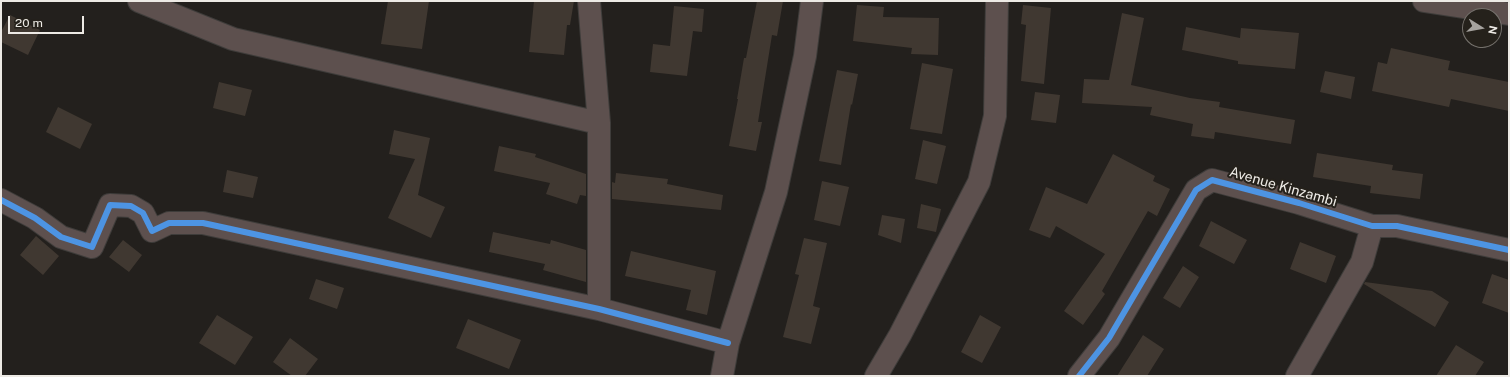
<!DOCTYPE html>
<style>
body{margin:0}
#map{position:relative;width:1510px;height:377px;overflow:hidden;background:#23201d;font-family:"Public Sans",sans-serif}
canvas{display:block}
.frame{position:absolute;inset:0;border:2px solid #edeae5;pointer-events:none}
.north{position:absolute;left:1462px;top:8px;width:40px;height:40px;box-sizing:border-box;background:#25211b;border:1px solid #75716c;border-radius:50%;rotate:101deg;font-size:11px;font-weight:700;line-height:16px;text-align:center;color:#edeae5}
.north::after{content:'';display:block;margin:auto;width:14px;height:18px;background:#a6a39f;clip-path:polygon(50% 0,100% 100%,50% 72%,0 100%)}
.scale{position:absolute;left:8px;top:16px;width:76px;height:18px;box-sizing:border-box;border:2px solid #edeae5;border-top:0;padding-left:5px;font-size:12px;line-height:14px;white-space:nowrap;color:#edeae5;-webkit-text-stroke:3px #25211b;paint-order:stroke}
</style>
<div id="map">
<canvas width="1510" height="377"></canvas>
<div class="frame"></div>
<div class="north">N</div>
<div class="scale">20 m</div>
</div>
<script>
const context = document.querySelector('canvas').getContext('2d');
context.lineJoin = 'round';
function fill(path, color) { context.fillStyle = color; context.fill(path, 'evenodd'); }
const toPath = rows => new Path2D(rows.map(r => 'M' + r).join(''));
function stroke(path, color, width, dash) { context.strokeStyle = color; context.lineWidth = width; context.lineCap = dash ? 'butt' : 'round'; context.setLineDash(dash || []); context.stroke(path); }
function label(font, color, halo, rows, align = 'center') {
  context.font = font + ' "Public Sans",sans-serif'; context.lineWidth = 4; context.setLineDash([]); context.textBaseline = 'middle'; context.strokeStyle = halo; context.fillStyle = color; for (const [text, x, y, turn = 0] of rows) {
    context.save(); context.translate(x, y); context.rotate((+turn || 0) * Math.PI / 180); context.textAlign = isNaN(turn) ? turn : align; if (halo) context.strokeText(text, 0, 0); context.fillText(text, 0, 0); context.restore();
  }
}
fill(toPath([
 [388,1,429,1,422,49,381,44],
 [534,1,574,1,570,25,567,25,564,55,529,52],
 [757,1,783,1,777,36,772,35,758,122,762,122,756,151,729,146,738,99,737,99,744,58,746,58],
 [857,5,884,7,883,17,939,18,938,55,911,54,912,48,853,41],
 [1023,5,1051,8,1044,84,1021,81,1026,25,1021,24],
 [674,6,704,9,702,32,693,31,687,76,650,72,653,44,670,46],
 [1122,13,1144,18,1131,85,1190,98,1220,102,1219,107,1295,120,1291,144,1215,132,1214,139,1191,136,1193,124,1150,115,1152,107,1082,103,1084,79,1109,80],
 [10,15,40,30,28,55,1,42,1,32],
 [1186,27,1240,38,1241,28,1299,33,1295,69,1238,64,1238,61,1182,50],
 [1391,48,1450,61,1448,70,1509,82,1509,111,1451,99,1449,107,1372,91,1378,62,1387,64],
 [922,63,953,69,942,134,910,129],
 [837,70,858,74,852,105,851,104,841,165,819,161],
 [1325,71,1355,77,1351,99,1320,92],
 [219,82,252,90,245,116,213,108],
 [1035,92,1060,95,1056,123,1031,120],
 [58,107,92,124,80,149,46,132],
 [394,130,430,138,418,195,445,207,431,238,388,218,415,159,389,154],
 [923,140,946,146,937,184,915,179],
 [499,146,536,154,535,157,586,174,586,196,580,195,577,204,546,194,550,183,494,171],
 [1317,153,1393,165,1392,170,1423,174,1420,199,1370,193,1371,186,1313,177],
 [1113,154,1155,176,1153,181,1170,189,1157,216,1148,211,1102,291,1105,294,1083,325,1064,311,1105,254,1056,226,1050,238,1029,230,1046,187,1087,204],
 [227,170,258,177,253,198,223,192],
 [616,173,668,179,667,184,723,195,721,210,612,199,612,182,615,183],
 [822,181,849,187,840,226,814,220],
 [921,204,941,209,936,232,917,228],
 [882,215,905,219,901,243,878,235],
 [1211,221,1247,240,1234,264,1199,246],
 [493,232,550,244,551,240,586,250,586,282,543,270,545,264,489,252],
 [36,236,59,256,43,275,20,255],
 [804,238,827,243,813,306,820,308,811,344,783,337,799,275,795,274],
 [123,240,142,255,129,272,109,257],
 [1300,242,1336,256,1326,283,1290,269],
 [631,251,716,271,707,315,686,310,691,290,625,276],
 [1183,266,1199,277,1180,308,1163,298],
 [1492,274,1509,280,1509,313,1482,303],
 [316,279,344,288,337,309,309,299],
 [1365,282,1432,291,1449,302,1435,327,1364,284],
 [217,315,253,337,235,365,199,343],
 [980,315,1001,327,982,363,961,352],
 [468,319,521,340,509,369,456,348],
 [1143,335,1164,349,1147,376,1117,376],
 [290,338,318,359,305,376,292,376,273,362],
 [1456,345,1484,362,1475,376,1436,376]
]), '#403831');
const street = toPath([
 [139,1,233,39,599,123],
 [589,1,599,123,599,309],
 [1424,1,1509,14],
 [1,200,35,218,61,237,92,247,110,205,131,206,143,213,152,231,169,223,203,223,599,309,728,343],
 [722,376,728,343,776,192,805,56,812,1],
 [876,376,900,335,979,182,995,116,997,1],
 [1079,376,1109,338,1196,190,1212,180,1299,203,1372,226,1397,226,1509,250],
 [1297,376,1362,262,1372,226]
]);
stroke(street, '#3e3c3a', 24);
stroke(street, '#5d504e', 22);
stroke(toPath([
 [1,200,35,218,61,237,92,247,110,205,131,206,143,213,152,231,169,223,203,223,599,309,728,343],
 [1079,376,1109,338,1196,190,1212,180,1299,203,1372,226,1397,226,1509,250]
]), '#4d94e3', 6);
label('14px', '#edeae5', '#25211b', [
 ["Avenue Kinzambi",1283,187,16]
]);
</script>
